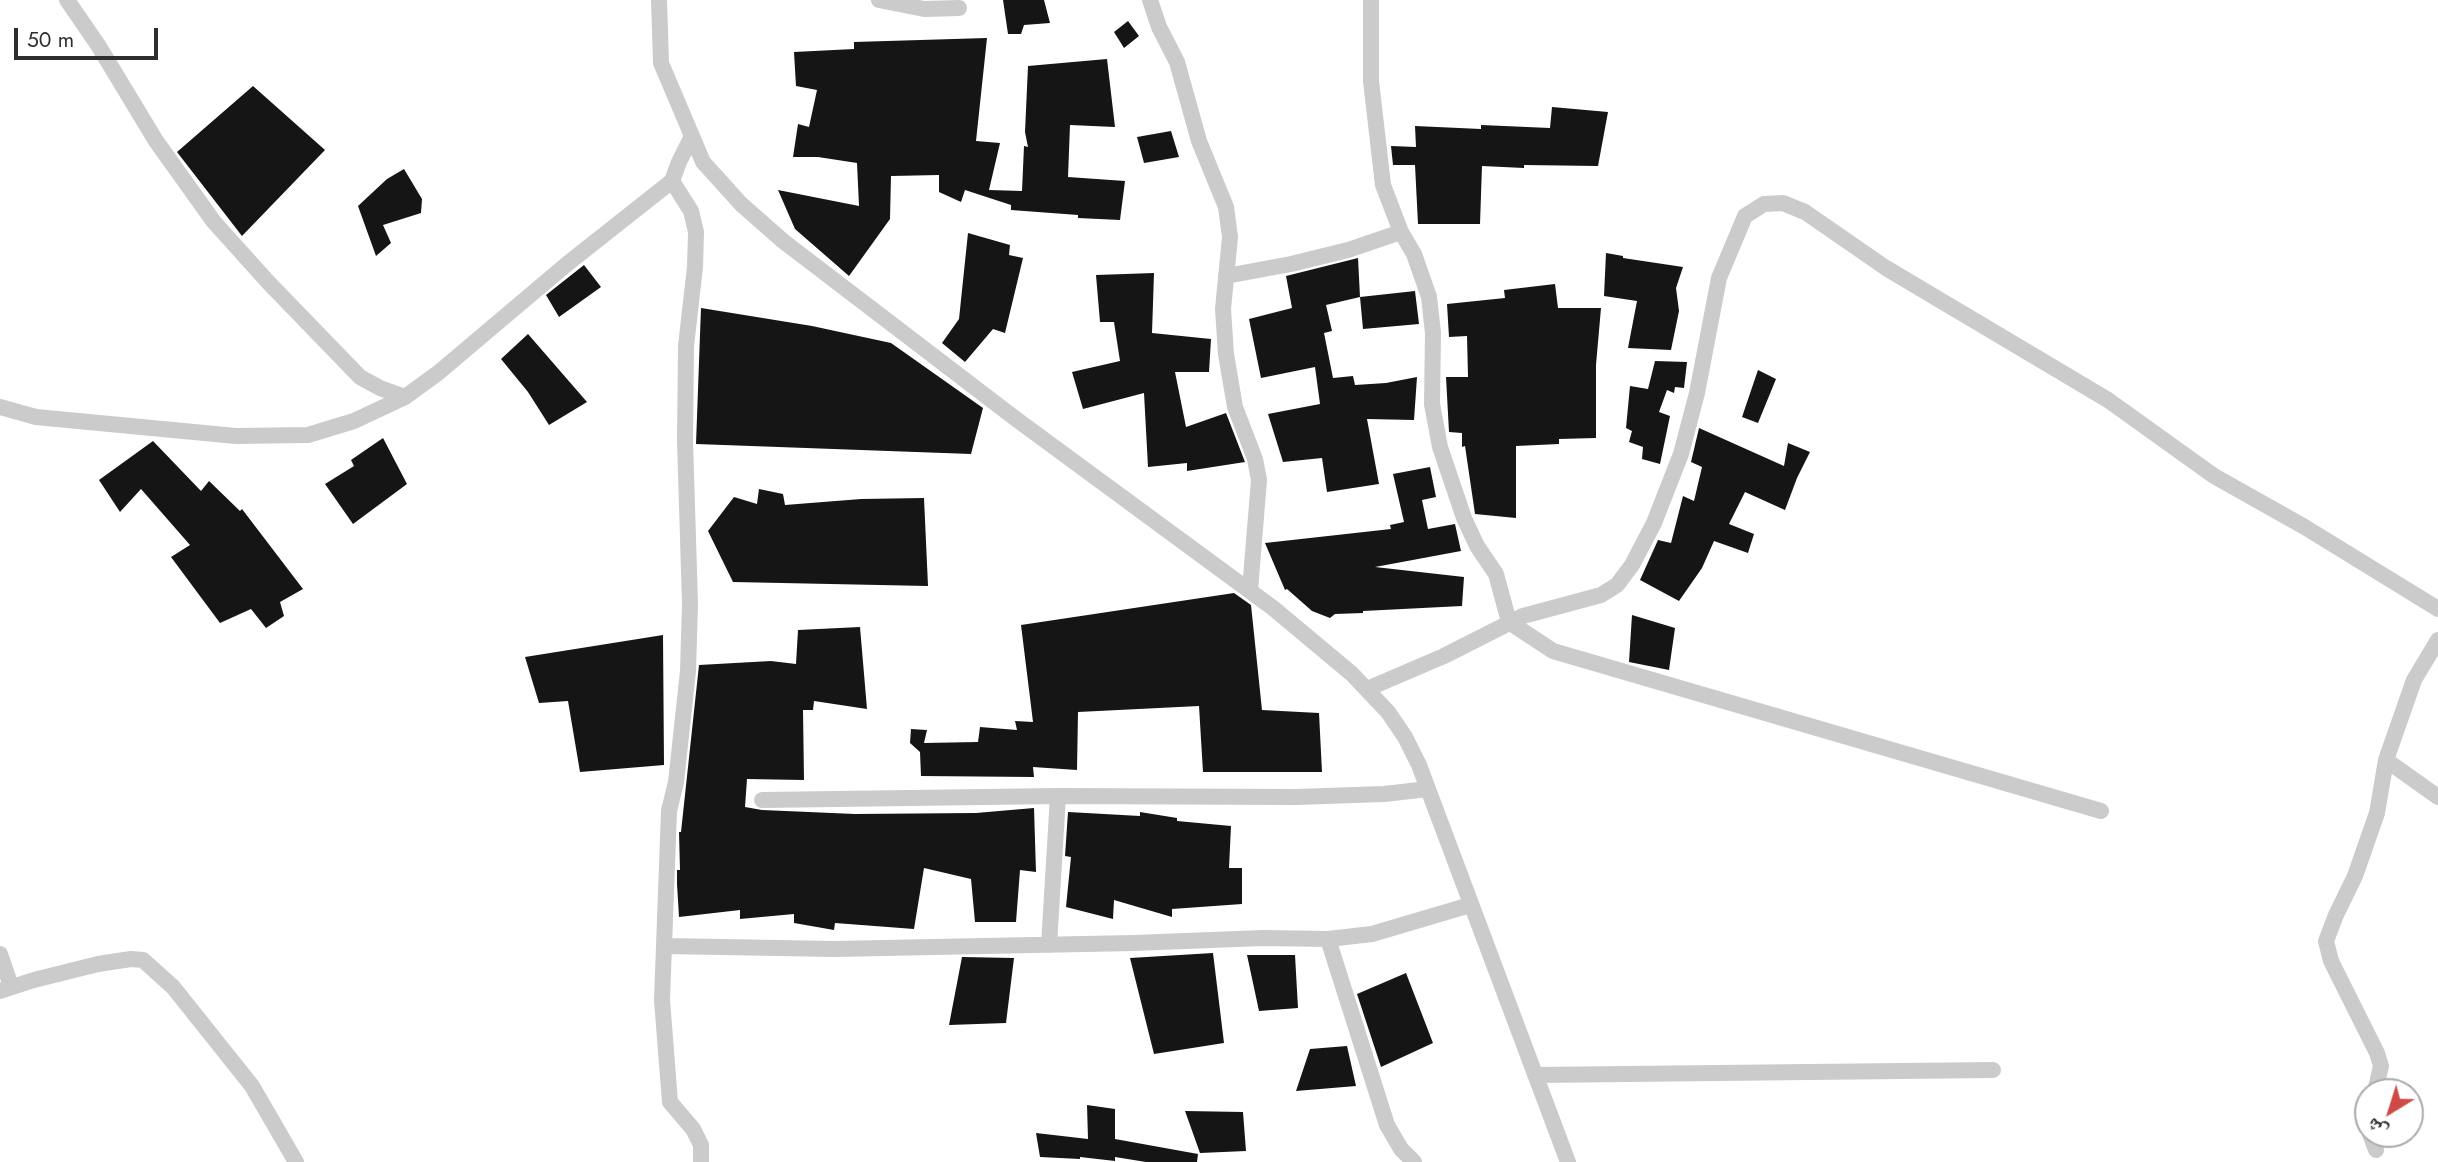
<!DOCTYPE html>
<meta charset="utf-8">
<style>
body{margin:0}
#map{position:relative;width:2438px;height:1162px;overflow:hidden;background:#fff;font-family:Jost,"Noto Naskh Arabic",sans-serif}
canvas{display:block}
.north{position:absolute;left:2354px;top:1078px;width:70px;height:70px;box-sizing:border-box;background:#fff;border:2px solid #ababab;border-radius:50%;rotate:218deg;font-size:19px;font-weight:700;line-height:28px;text-align:center;color:#2e2e2e}
.north::after{content:'';display:block;margin:auto;width:24px;height:32px;background:#cf4946;clip-path:polygon(50% 0,100% 100%,50% 72%,0 100%)}
.scale{position:absolute;left:14px;top:28px;width:144px;height:32px;box-sizing:border-box;border:4px solid #2e2e2e;border-top:0;padding-left:9px;font-size:21px;line-height:24px;white-space:nowrap;color:#2e2e2e;-webkit-text-stroke:5px #fff;paint-order:stroke}
</style>
<div id="map">
<canvas width="2438" height="1162"></canvas>
<div class="north">ش</div>
<div class="scale">50 m</div>
</div>
<script>
const context = document.querySelector('canvas').getContext('2d');
context.lineJoin = 'round';
function fill(path, color) { context.fillStyle = color; context.fill(path, 'evenodd'); }
const toPath = rows => new Path2D(rows.map(r => 'M' + r).join(''));
function stroke(path, color, width, dash) { context.strokeStyle = color; context.lineWidth = width; context.lineCap = dash ? 'butt' : 'round'; context.setLineDash(dash || []); context.stroke(path); }
fill(toPath([
 [1003,0,1044,0,1050,23,1024,25,1021,34,1008,34],
 [1128,21,1139,36,1124,48,1114,32],
 [987,38,976,141,1000,143,989,190,1022,191,1024,146,1028,147,1025,132,1028,66,1107,59,1115,127,1070,125,1068,177,1125,181,1120,220,1078,218,1078,215,1011,210,1011,205,965,190,961,202,939,192,939,175,891,176,890,219,849,276,795,229,778,190,859,206,857,163,818,157,793,157,798,124,809,127,817,90,796,86,794,52,854,49,854,42],
 [253,86,325,150,242,236,177,152],
 [1552,107,1608,112,1598,166,1524,165,1524,168,1482,166,1480,224,1418,224,1415,165,1393,165,1391,146,1416,147,1415,126,1481,129,1481,125,1550,128],
 [1171,131,1179,157,1144,163,1137,137],
 [404,169,422,199,421,213,383,225,391,243,376,256,358,206,387,179],
 [968,233,1010,245,1009,255,1023,258,1005,333,993,329,965,362,942,343,959,319],
 [1606,253,1623,256,1623,258,1683,267,1676,288,1679,311,1671,350,1628,348,1637,301,1604,296],
 [1358,258,1360,297,1326,305,1332,331,1324,333,1333,378,1353,376,1355,385,1386,383,1417,377,1414,420,1367,419,1379,484,1327,492,1322,458,1283,462,1268,414,1320,404,1315,367,1261,378,1249,319,1292,308,1286,276],
 [584,265,601,287,559,317,546,295],
 [1154,273,1152,333,1211,339,1209,372,1175,372,1186,427,1226,413,1245,462,1187,471,1187,463,1148,467,1144,393,1083,409,1072,372,1120,361,1114,322,1100,322,1096,275],
 [1555,284,1558,308,1601,308,1596,365,1596,438,1559,439,1559,444,1516,446,1516,518,1475,514,1465,446,1462,447,1462,433,1449,432,1446,377,1468,377,1467,336,1449,337,1447,304,1505,298,1504,290],
 [1415,291,1419,324,1363,329,1360,297],
 [701,308,812,326,891,343,983,408,971,454,696,444],
 [528,334,587,402,549,425,528,392,501,359],
 [1655,361,1687,362,1684,388,1675,387,1674,393,1667,390,1659,412,1670,416,1660,464,1642,459,1643,447,1629,442,1632,431,1626,428,1630,386,1648,389],
 [1758,370,1776,379,1758,423,1742,417],
 [1699,428,1784,466,1788,443,1810,452,1797,478,1785,510,1745,492,1729,524,1754,534,1748,553,1714,541,1702,568,1679,601,1640,580,1658,540,1671,543,1683,496,1694,501,1702,467,1691,462],
 [383,438,407,484,353,524,325,484,354,466,351,460],
 [153,441,201,491,209,481,240,511,242,509,303,589,280,602,284,616,266,628,251,609,220,623,171,557,190,545,141,489,120,512,99,480],
 [1430,467,1436,497,1422,500,1428,529,1455,524,1461,551,1375,567,1464,577,1462,606,1363,611,1363,613,1335,614,1330,618,1312,611,1287,589,1285,590,1265,543,1391,529,1390,525,1404,522,1393,474],
 [759,489,783,494,785,505,861,499,924,498,928,586,733,582,708,531,734,497,757,504],
 [1234,593,1251,605,1262,710,1319,713,1322,772,1203,772,1199,706,1078,712,1077,770,1033,767,1034,777,921,776,920,752,910,743,911,729,927,730,924,743,978,742,980,727,1017,730,1015,721,1033,722,1021,625],
 [1632,615,1675,628,1669,670,1629,662],
 [860,627,867,709,814,701,813,710,803,710,804,780,747,779,745,807,762,810,855,814,976,813,1034,808,1036,872,1020,870,1016,922,975,922,971,879,924,868,914,929,835,923,834,930,794,923,794,914,740,919,740,910,679,917,677,884,677,870,680,870,679,832,681,832,699,665,771,661,796,664,798,630],
 [663,635,664,765,580,772,568,701,539,703,525,657],
 [1068,812,1140,816,1140,812,1177,818,1177,821,1231,826,1229,868,1242,868,1242,904,1172,909,1172,917,1114,900,1113,919,1066,907,1071,857,1065,856],
 [1213,953,1224,1043,1154,1054,1130,958],
 [1247,955,1295,955,1298,1008,1259,1011],
 [962,957,1014,958,1006,1023,949,1025],
 [1406,973,1433,1043,1381,1067,1357,994],
 [1347,1046,1356,1086,1296,1091,1310,1049],
 [1087,1105,1115,1109,1115,1139,1198,1154,1197,1162,1146,1162,1115,1157,1115,1161,1080,1157,1080,1159,1040,1157,1036,1133,1088,1139],
 [1185,1111,1243,1112,1246,1151,1200,1153]
]), '#151515');
stroke(toPath([
 [67,0,98,45,156,141,214,222,268,282,360,377,380,388,405,397],
 [659,0,661,63,703,162,741,204,783,241,1016,419,1273,608,1352,674,1388,712,1405,737,1419,765,1568,1162],
 [879,0,924,9,959,8],
 [1150,0,1159,27,1177,62,1199,141,1226,207,1230,237,1223,309,1226,354,1235,407,1255,459,1259,480,1250,590],
 [1371,0,1371,81,1383,185,1401,232,1414,254,1429,297,1433,333,1432,404,1440,447,1464,518,1477,546,1496,574,1509,622,1553,651,2101,811],
 [691,138,679,162,672,181,691,211,696,232,695,267,686,346,685,440,690,604,688,671,676,782,669,811,662,1000,670,1102,693,1129,701,1145,701,1162],
 [1226,276,1291,264,1348,250,1401,232],
 [0,407,36,417,236,436,308,435,354,421,405,397,438,373,567,264,672,181],
 [1367,689,1444,656,1523,616,1601,595,1617,585,1632,565,1654,523,1681,454,1697,393,1719,278,1745,216,1764,204,1783,203,1805,212,1886,268,2108,400,2214,476,2303,526,2438,609],
 [2386,760,2438,797],
 [762,800,1058,796,1296,797,1384,794,1428,789],
 [1328,939,1387,1125,1401,1149,1414,1162],
 [1049,945,1058,796],
 [665,946,834,949,1134,943,1263,938,1328,939,1372,934,1470,905],
 [0,954,11,986],
 [0,991,34,980,98,964,131,959,143,960,173,987,252,1086,296,1162],
 [1535,1075,1993,1070],
 [2375,1092,2381,1066,2377,1053,2331,961,2326,941,2336,915,2355,876,2377,813,2386,760,2414,680,2438,640],
 [2370,1134,2376,1150]
]), '#cbcbcb', 16);
</script>
